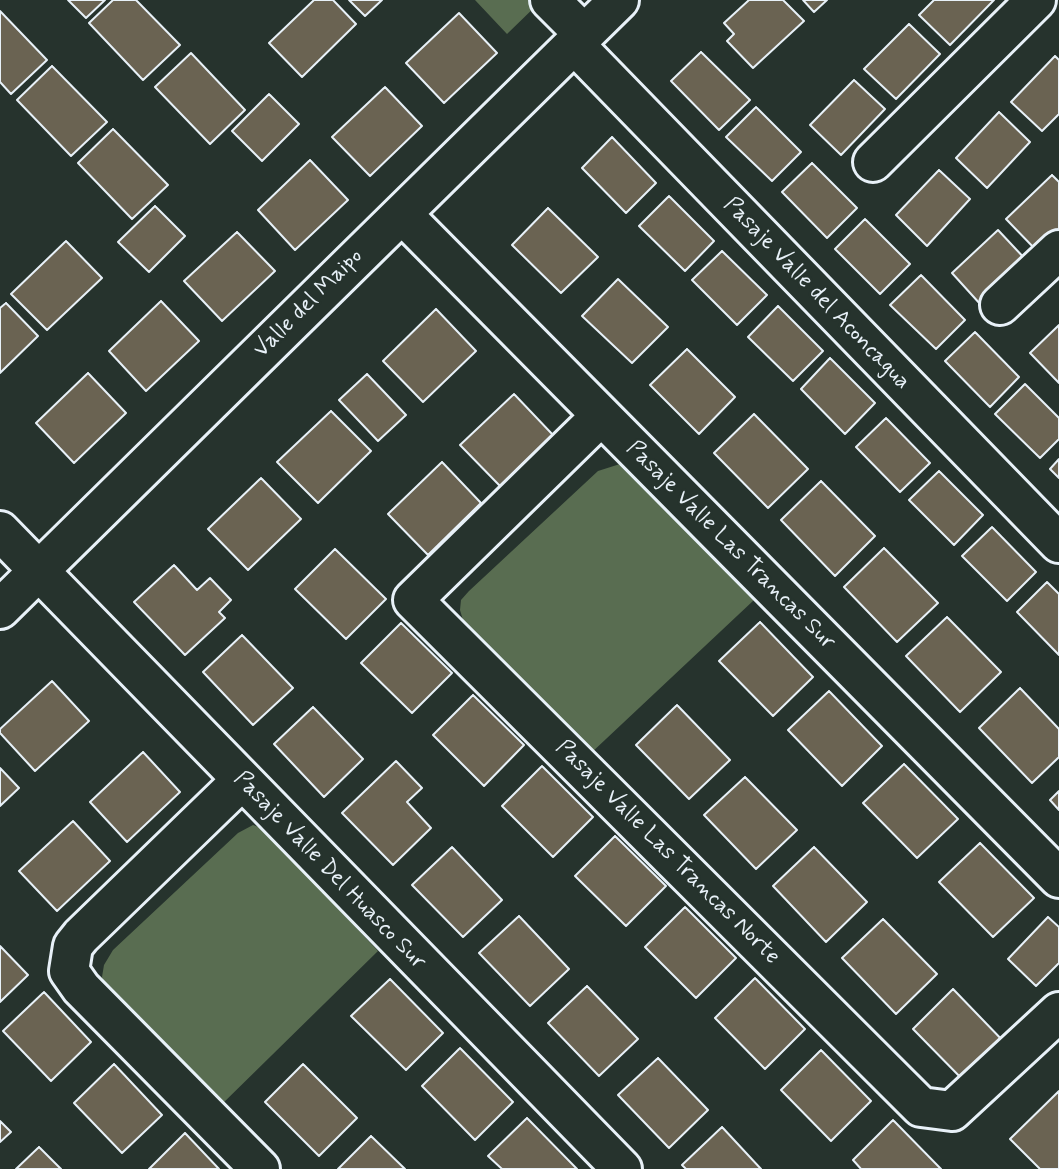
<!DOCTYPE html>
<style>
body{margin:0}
canvas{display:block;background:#26332d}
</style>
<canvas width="1059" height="1169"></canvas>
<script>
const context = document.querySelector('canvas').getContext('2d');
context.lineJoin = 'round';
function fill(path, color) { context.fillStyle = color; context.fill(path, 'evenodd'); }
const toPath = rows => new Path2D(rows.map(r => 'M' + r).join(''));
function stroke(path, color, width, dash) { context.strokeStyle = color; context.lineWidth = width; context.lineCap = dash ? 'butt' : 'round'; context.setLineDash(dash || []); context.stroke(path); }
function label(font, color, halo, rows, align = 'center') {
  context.font = font + ' Mynerve,sans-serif'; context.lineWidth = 5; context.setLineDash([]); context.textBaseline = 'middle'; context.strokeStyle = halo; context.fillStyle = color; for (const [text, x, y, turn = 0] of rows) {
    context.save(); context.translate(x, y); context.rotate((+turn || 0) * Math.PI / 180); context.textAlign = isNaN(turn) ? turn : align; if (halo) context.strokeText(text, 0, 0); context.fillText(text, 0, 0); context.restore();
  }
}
fill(toPath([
 [475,0,542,0,507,34],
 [620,464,629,468,754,600,590,754,465,627,460,610,461,600,469,591,598,471],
 [253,825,264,829,378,951,218,1108,104,985,102,977,104,965,113,950,238,833]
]), '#596d51');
const building = toPath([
 [68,0,105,0,86,18,68,0],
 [113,0,136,0,180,45,143,80,89,23,113,0],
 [314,0,333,0,356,24,302,77,269,43,314,0],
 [349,0,382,0,365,16,349,0],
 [749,0,783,0,804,21,753,68,727,41,734,34,724,23,749,0],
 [803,0,827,0,814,12,803,0],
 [934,0,994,0,950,45,919,15,934,0],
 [0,11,47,60,11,94,0,82,0,11],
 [459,13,497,53,444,103,406,63,459,13],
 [909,24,940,54,896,99,864,69,909,24],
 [701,52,750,100,719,130,671,81,701,52],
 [191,53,245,110,210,144,155,87,191,53],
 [1055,56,1059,60,1059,114,1042,131,1011,102,1055,56],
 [52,66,107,122,71,156,17,100,52,66],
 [854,80,885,109,841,155,810,125,854,80],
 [385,87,422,126,370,176,332,137,385,87],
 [269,94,299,124,262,161,232,131,269,94],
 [756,107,801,152,772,181,726,137,756,107],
 [999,112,1030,142,987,188,956,158,999,112],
 [113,129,168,185,132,219,78,163,113,129],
 [612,137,656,183,626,213,582,168,612,137],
 [310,160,348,200,295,250,258,210,310,160],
 [812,163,857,208,827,238,782,192,812,163],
 [939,170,970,199,927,246,896,215,939,170],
 [1052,175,1059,182,1059,229,1036,250,1006,219,1052,175],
 [669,196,714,241,685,271,639,226,669,196],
 [155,206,185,236,149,272,118,242,155,206],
 [548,208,598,257,561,293,512,245,548,208],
 [865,219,910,264,880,294,835,249,865,219],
 [998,230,1027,261,981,305,952,273,998,230],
 [237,232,275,271,222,321,184,281,237,232],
 [66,241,102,278,47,330,11,294,66,241],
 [722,251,767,295,737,325,692,280,722,251],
 [921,275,965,320,936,349,890,305,921,275],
 [618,279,668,327,632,363,582,316,618,279],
 [161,301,199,341,146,391,109,351,161,301],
 [6,303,38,336,0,373,0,308,6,303],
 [778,306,823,351,793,381,748,337,778,306],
 [436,309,476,351,423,402,383,361,436,309],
 [1059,325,1059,383,1030,353,1059,325],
 [975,332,1019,377,990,407,945,361,975,332],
 [687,349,735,397,699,434,650,385,687,349],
 [830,358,875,403,845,434,801,389,830,358],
 [88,373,126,413,74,463,36,423,88,373],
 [367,374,406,415,378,441,339,400,367,374],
 [1025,384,1059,418,1059,439,1040,458,995,414,1025,384],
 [514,394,553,435,500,486,460,445,514,394],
 [331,411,371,451,318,503,277,462,331,411],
 [754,414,808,469,768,508,714,453,754,414],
 [886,418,930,463,900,492,856,447,886,418],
 [1059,459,1059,478,1050,469,1059,459],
 [442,462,481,503,428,555,388,514,442,462],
 [939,471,983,515,954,545,909,500,939,471],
 [261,478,301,519,248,570,208,529,261,478],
 [821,481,875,536,835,576,781,520,821,481],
 [992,527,1036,572,1007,601,962,556,992,527],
 [884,548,938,603,897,642,844,587,884,548],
 [335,549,386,599,346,639,295,589,335,549],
 [174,565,197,590,210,578,231,600,219,612,225,618,185,655,134,602,174,565],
 [1047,582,1059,594,1059,655,1017,612,1047,582],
 [947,617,1001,672,960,712,906,656,947,617],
 [760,622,813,677,773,716,719,661,760,622],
 [401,623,452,673,412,713,361,663,401,623],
 [242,635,293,688,253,725,203,672,242,635],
 [52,681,89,721,35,771,0,733,0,729,52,681],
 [1020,688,1059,729,1059,757,1032,783,979,728,1020,688],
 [829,691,882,746,842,786,788,730,829,691],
 [473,695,524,745,484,786,433,735,473,695],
 [677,705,730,760,689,799,636,745,677,705],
 [313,707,363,759,324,797,274,744,313,707],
 [143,752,180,792,127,842,90,802,143,752],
 [396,761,422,788,407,802,431,828,393,865,342,813,396,761],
 [904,764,958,819,917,858,863,803,904,764],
 [542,766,593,817,553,857,502,806,542,766],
 [0,768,19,788,0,806,0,768],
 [745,777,797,830,756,869,704,815,745,777],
 [1059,791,1059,810,1050,800,1059,791],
 [73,821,110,861,57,911,19,871,73,821],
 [615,836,666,886,626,926,575,876,615,836],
 [980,843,1034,898,993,937,939,882,980,843],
 [452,847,502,900,463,937,412,885,452,847],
 [814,847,867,902,826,942,773,886,814,847],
 [685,907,736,958,696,998,645,947,685,907],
 [519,916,569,969,530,1006,479,953,519,916],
 [1048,917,1059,927,1059,963,1036,986,1008,959,1048,917],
 [883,919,937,974,896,1014,842,958,883,919],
 [0,946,28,975,0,1002,0,946],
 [755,978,805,1029,765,1069,715,1018,755,978],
 [390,979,443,1033,406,1070,351,1016,390,979],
 [587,986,638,1039,599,1076,548,1023,587,986],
 [953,989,1007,1045,967,1084,913,1029,953,989],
 [44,992,91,1042,51,1081,3,1031,44,992],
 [460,1048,513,1102,475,1140,422,1086,460,1048],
 [821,1050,871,1101,831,1141,781,1090,821,1050],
 [658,1058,708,1110,669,1148,618,1095,658,1058],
 [114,1064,162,1115,122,1153,74,1103,114,1064],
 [303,1064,357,1118,319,1156,265,1102,303,1064],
 [1059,1091,1059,1169,1040,1169,1010,1139,1059,1091],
 [527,1118,577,1169,502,1169,488,1156,527,1118],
 [893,1120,941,1169,861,1169,853,1160,893,1120],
 [0,1121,11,1132,0,1142,0,1121],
 [722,1127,761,1169,686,1169,682,1165,722,1127],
 [185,1133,219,1169,149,1169,185,1133],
 [371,1136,405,1169,338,1169,371,1136],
 [39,1147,61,1169,16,1169,39,1147]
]);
fill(building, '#6a6352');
stroke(building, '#e8f1f8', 2);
const minor = toPath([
 [550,0,584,34],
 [574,44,1059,543],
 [873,162,1036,0],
 [402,214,1059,878],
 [1000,305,1059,250],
 [601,416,413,600,921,1107,952,1111,1059,1012],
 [0,531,622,1169],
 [0,609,619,0],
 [241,781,81,936,73,946,69,971,81,988,260,1169]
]);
stroke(minor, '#e8f1f8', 44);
stroke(minor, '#26332d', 38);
label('23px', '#e8f1f8', '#26332d', [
 ["Pasaje Valle del Aconcagua",816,294,46],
 ["Valle del Maipo",309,304,-45],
 ["Pasaje Valle Las Trancas Sur",730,546,45],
 ["Pasaje Valle Las Trancas Norte",667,853,45],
 ["Pasaje Valle Del Huasco Sur",329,871,46]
]);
</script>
